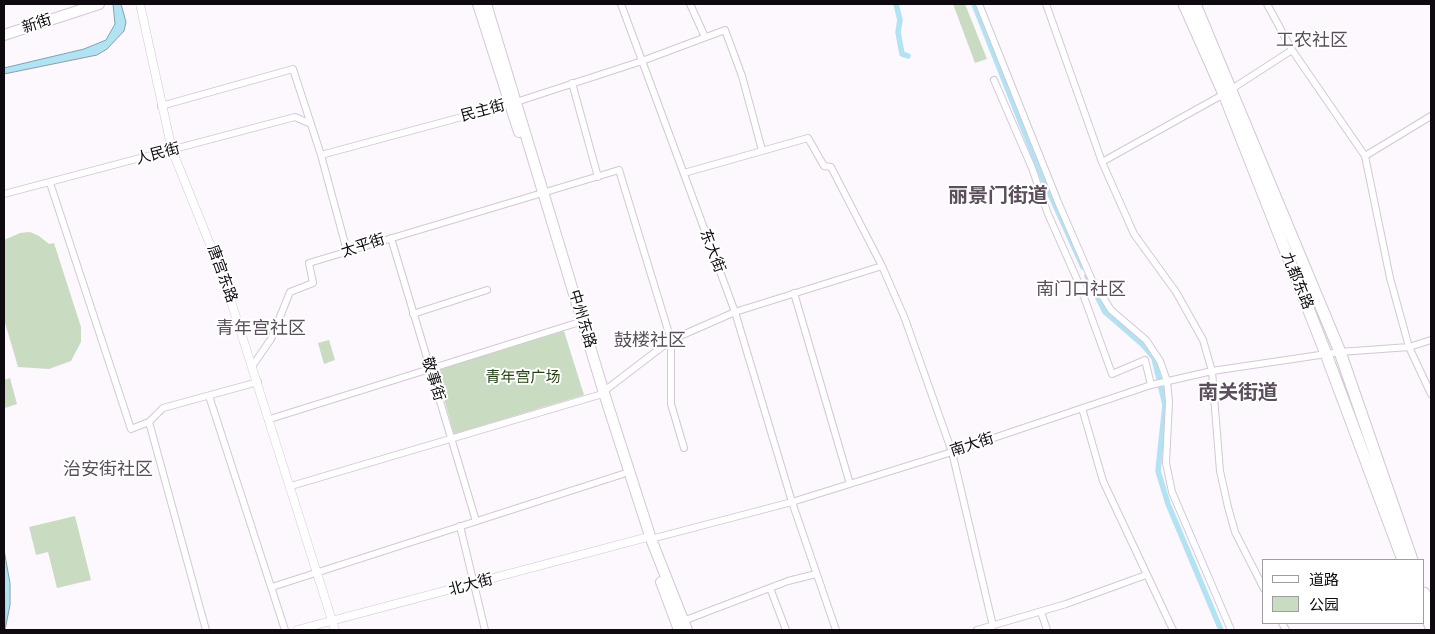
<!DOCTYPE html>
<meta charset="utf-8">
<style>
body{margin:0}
#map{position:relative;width:1435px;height:634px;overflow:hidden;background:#fdf7fe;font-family:"Noto Sans","Noto Sans SC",sans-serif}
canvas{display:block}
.frame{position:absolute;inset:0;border:5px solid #0e0a0f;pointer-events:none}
.legend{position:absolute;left:1262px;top:559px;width:162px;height:65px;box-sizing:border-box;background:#fff;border:1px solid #9f9d9f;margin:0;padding:6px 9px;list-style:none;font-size:15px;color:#0e0a0f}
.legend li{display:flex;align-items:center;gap:10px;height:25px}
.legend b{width:25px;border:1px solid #9f9d9f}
</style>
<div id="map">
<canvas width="1435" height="634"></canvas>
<div class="frame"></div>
<ul class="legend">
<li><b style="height:6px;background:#fff"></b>道路</li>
<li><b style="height:14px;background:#c9dcc2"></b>公园</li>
</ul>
</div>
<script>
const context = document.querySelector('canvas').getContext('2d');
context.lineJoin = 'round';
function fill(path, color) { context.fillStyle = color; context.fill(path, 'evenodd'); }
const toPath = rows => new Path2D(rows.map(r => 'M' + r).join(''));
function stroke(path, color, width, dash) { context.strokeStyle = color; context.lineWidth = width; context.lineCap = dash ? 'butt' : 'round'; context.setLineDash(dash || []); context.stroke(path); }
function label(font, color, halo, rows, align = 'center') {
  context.font = font + ' "Noto Sans","Noto Sans SC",sans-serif'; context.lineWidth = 4; context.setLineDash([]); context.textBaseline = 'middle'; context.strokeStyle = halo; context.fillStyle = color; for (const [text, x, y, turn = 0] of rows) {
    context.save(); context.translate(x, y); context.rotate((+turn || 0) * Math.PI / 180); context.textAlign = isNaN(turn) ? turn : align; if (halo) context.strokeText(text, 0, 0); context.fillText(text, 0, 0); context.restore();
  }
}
fill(toPath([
 [953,4,965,4,987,59,975,63],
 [30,232,39,236,49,244,54,243,81,327,81,342,71,361,49,369,18,367,4,319,4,240,20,233],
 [564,331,584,395,454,434,436,370],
 [329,340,335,360,324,364,318,343],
 [10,378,17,404,5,408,4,380],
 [75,516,91,580,57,588,48,552,36,555,29,527]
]), '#c9dcc2');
const water = toPath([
 [113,4,121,4,126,22,124,31,107,49,97,55,4,74,4,68,84,49,106,40,115,24,113,4],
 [4,550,10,583,10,605,5,630,4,550]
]);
fill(water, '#b1e3f3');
stroke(water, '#80a2af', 1);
stroke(toPath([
 [896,4,900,20,898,32,902,54,908,56],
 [974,4,1041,174,1083,267],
 [1087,276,1105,312,1143,345,1154,358,1165,405,1158,471,1168,504,1221,630]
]), '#b1e3f3', 5.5);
const minor = toPath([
 [621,4,735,312,792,502,836,630],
 [690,4,705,37],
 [979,4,1058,202,1091,278,1111,310,1146,340,1160,361,1167,381,1169,402,1166,463,1172,492,1231,630],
 [1046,4,1102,162,1134,234,1176,292,1203,340,1212,371,1220,471,1228,507,1235,532,1264,589],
 [1267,4,1292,50,1365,156,1390,278,1409,347,1431,394],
 [994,80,1032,168,1048,214,1080,286,1112,374,1145,360,1151,385],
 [572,83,598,177],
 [161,106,293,69,321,155,347,251],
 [321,155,510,104,642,61,725,30,742,76,762,150],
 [1365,156,1431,116],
 [1102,162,1224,94,1292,50],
 [684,173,808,138,824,166,831,167,882,266,905,319,952,452,993,626],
 [50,183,131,429,149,422,163,408,258,382],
 [4,194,295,117,311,124],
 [391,238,476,521],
 [794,293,850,484],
 [413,314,487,290],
 [253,365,271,339,290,292,313,283,309,263,619,170,671,340,671,404,684,448],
 [209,396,285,630],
 [1082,408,1103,481,1173,630],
 [270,419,583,321],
 [149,422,206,630],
 [291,486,599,395,671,340,735,312,882,266],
 [460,526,485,630],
 [651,539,792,502,952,452,1151,385,1212,371,1340,352,1409,347,1431,340],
 [272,587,623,474],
 [770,588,786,630],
 [1041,612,1047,630],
 [683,621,788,581,816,574],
 [1282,623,1286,630],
 [977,630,1066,604,1146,575]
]);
const tertiary = toPath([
 [140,4,172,150,224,279,335,630],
 [297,630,644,538]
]);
const primary = toPath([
 [478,4,519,132],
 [486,4,604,393,651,539,687,630],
 [4,35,99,4],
 [661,582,679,630]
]);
const trunk = toPath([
 [1184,4,1224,94,1326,354,1403,560],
 [1195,4,1340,352,1412,560],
 [1424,593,1431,609],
 [1424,612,1431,627]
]);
stroke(minor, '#d4c7d7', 8);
stroke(tertiary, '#d4c7d7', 9);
stroke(primary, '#d4c7d7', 12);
stroke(trunk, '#d4c7d7', 13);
stroke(minor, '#fff', 6);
stroke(tertiary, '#fff', 8);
stroke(primary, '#fff', 10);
stroke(trunk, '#fff', 11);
label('15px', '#0e0a0f', '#fff', [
 ["新街",37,24,-18],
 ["民主街",483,111,-15],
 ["人民街",158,154,-15],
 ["太平街",363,246,-18],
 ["东大街",712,251,69],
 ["唐宫东路",222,274,70],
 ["九都东路",1297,281,68],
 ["中州东路",582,319,73],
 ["敬事街",433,379,73],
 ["南大街",972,445,-18],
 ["北大街",471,585,-15]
]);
label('15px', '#214210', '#fff', [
 ["青年宫广场",523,378]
]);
label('18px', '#5b4f5d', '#fff', [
 ["工农社区",1312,41],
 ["南门口社区",1081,290],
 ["青年宫社区",261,329],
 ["鼓楼社区",650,341],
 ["治安街社区",108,470]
]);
label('bold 20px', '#5b4f5d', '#fff', [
 ["丽景门街道",998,196],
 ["南关街道",1238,393]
]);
</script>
